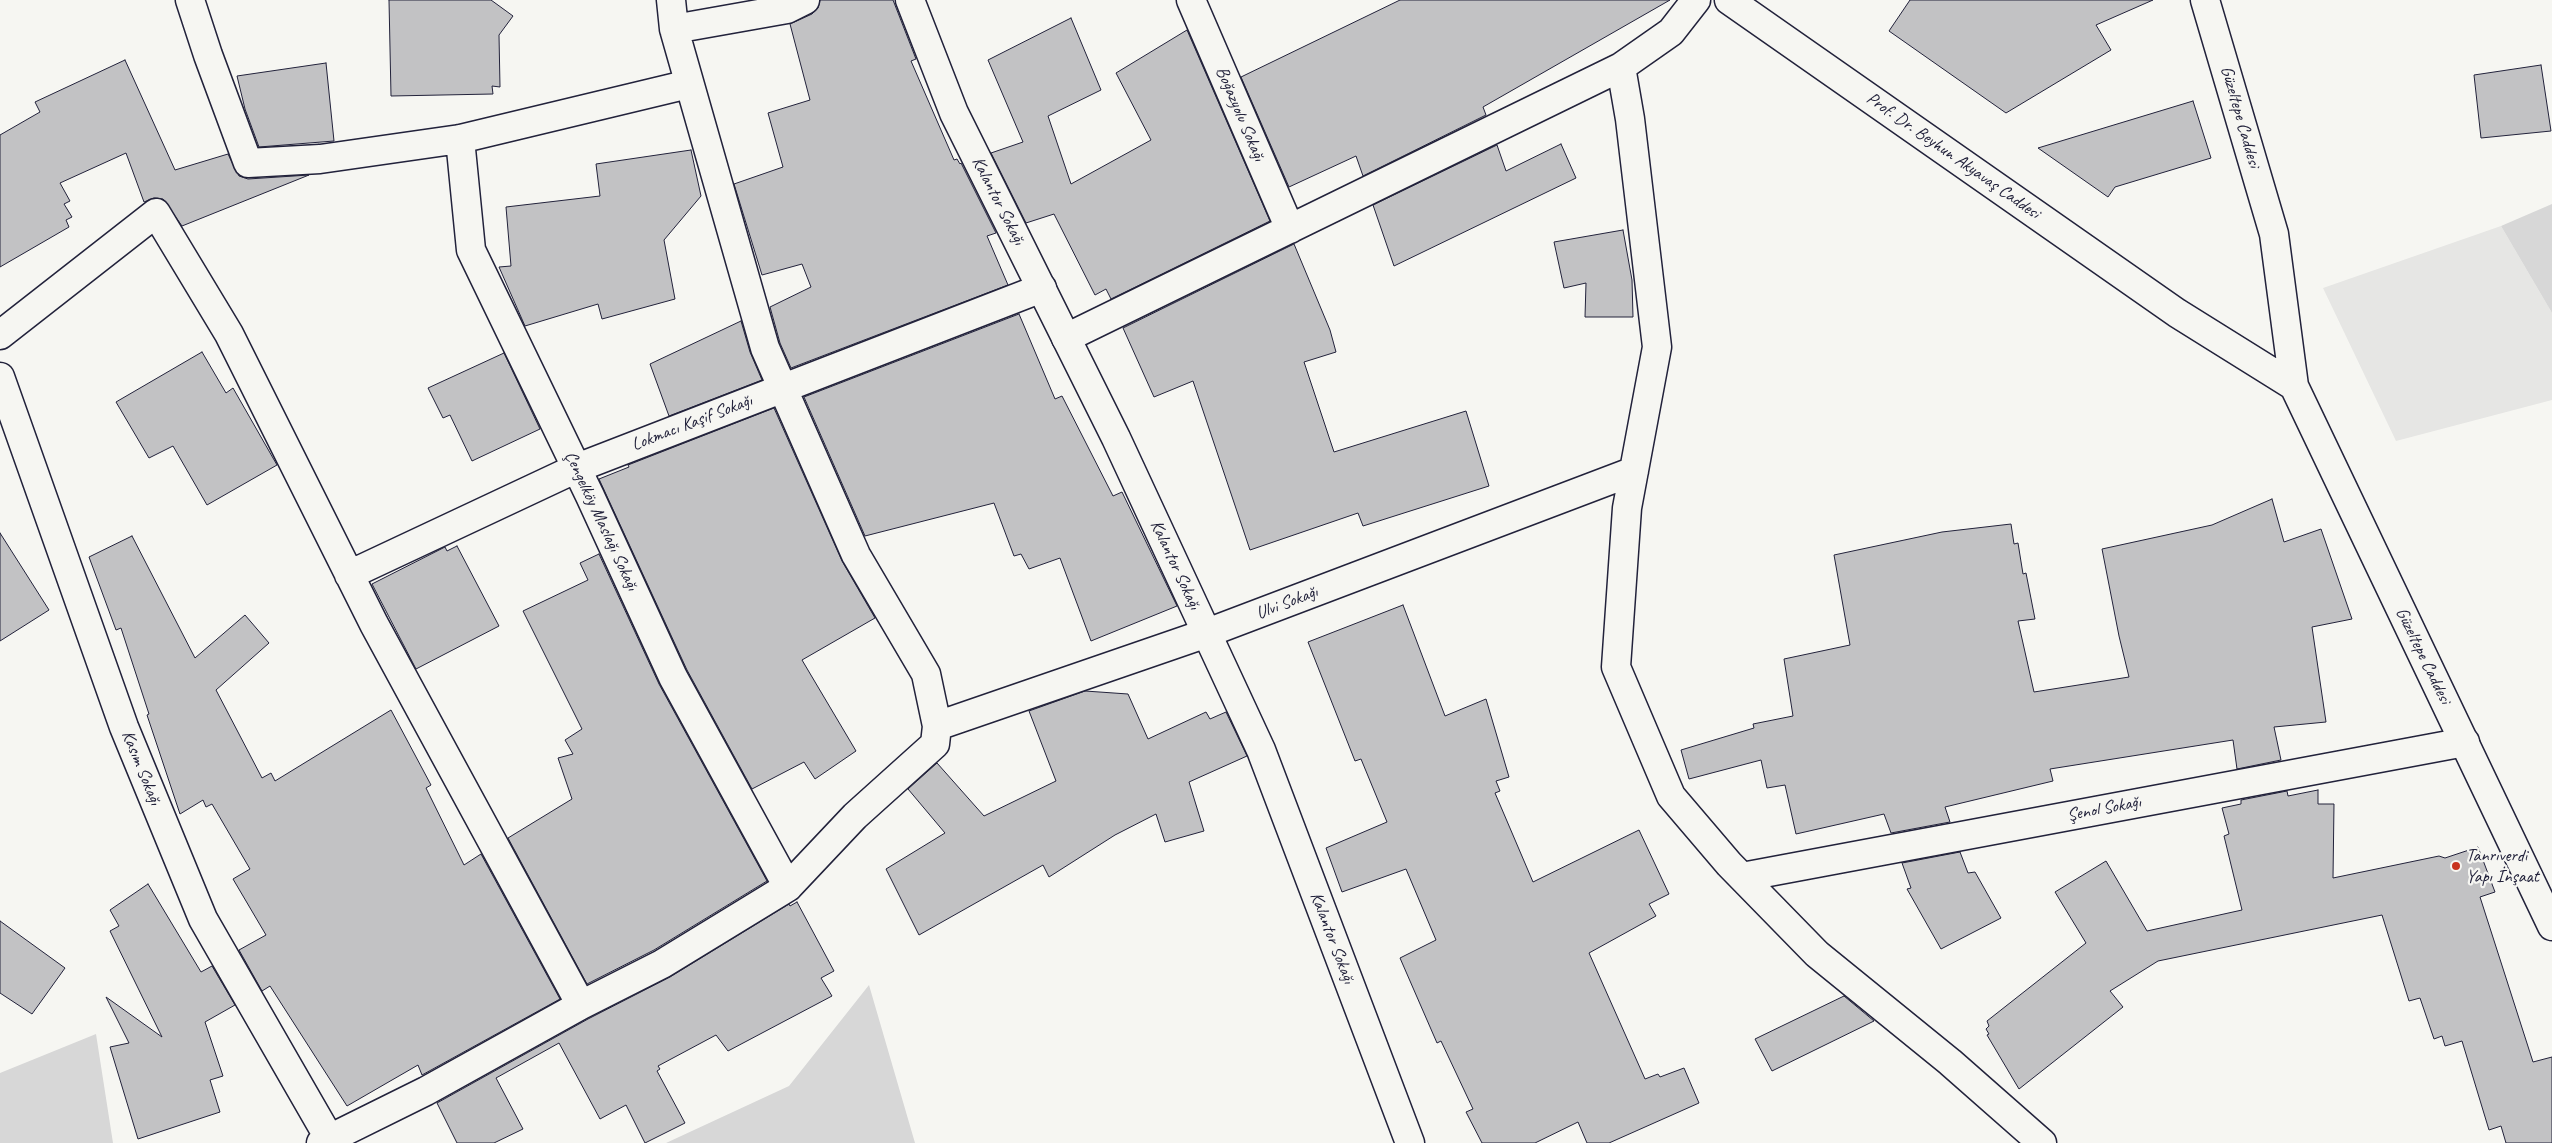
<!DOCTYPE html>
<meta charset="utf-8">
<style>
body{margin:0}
canvas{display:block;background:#f6f6f2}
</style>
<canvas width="2552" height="1143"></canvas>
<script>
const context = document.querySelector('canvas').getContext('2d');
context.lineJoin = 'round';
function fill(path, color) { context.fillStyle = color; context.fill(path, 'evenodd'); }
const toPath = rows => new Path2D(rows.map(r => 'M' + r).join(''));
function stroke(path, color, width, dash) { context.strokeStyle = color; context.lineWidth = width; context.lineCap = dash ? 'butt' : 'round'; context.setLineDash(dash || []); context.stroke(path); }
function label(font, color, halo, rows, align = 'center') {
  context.font = font + ' Caveat,sans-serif'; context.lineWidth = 4.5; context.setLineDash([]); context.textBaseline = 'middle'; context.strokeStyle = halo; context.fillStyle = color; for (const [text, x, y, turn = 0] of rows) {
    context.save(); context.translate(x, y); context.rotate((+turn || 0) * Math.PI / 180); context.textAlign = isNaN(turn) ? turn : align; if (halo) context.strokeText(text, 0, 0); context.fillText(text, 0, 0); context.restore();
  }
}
fill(toPath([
 [2501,226,2552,313,2552,400,2396,441,2323,288]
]), '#e6e6e4');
fill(toPath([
 [2552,204,2552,313,2501,226],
 [869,985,915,1143,666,1143,789,1086],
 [96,1034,113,1143,0,1143,0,1073]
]), '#d7d7d7');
const building = toPath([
 [389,0,491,0,513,16,499,35,500,87,492,86,493,94,391,96,389,0],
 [820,0,893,0,916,59,911,61,954,160,957,159,960,164,961,163,996,233,987,236,1008,285,791,368,780,343,770,307,811,287,802,264,762,275,734,184,783,167,768,113,810,100,790,24,812,14,818,8,820,0],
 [1400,0,1670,0,1483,107,1486,115,1363,176,1356,156,1289,187,1241,77,1400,0],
 [1910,0,2153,0,2096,25,2111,50,2006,113,1889,31,1910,0],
 [1071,18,1101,90,1048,116,1071,184,1151,140,1116,73,1187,30,1270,221,1111,299,1106,289,1095,295,1054,214,1026,223,991,153,1023,142,988,60,1071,18],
 [125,60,175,170,228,154,239,176,248,179,309,175,182,226,163,199,154,198,144,202,126,153,60,183,70,201,64,204,72,217,66,220,69,227,0,267,0,135,40,112,35,102,125,60],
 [326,63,334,141,259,147,245,109,237,76,326,63],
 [2541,65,2551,131,2481,138,2474,75,2541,65],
 [2193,101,2211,158,2115,187,2108,197,2038,148,2193,101],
 [1561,144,1576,178,1394,266,1373,205,1497,145,1506,171,1561,144],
 [691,150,701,196,664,240,675,299,602,319,598,304,525,326,499,267,511,266,506,207,600,196,596,164,691,150],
 [1623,230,1632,280,1633,317,1585,317,1586,283,1564,288,1554,242,1623,230],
 [1294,244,1330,330,1336,352,1304,362,1334,452,1466,411,1489,486,1363,526,1358,513,1250,550,1193,381,1154,397,1123,328,1294,244],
 [1019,314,1055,399,1062,396,1113,496,1122,492,1177,606,1091,641,1060,558,1029,569,1021,554,1014,556,994,503,865,536,804,397,1019,314],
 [741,321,750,352,762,380,669,416,650,364,741,321],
 [202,352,226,393,233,388,277,465,207,505,173,446,149,458,116,402,202,352],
 [504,353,540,429,472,461,450,415,443,418,428,388,504,353],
 [774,408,842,561,875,618,802,660,856,751,815,779,804,762,752,789,687,670,599,479,629,467,628,465,774,408],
 [2272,499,2284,542,2321,529,2352,619,2312,627,2326,722,2274,727,2281,760,2237,769,2233,740,2050,769,2053,781,1945,807,1950,822,1891,833,1884,814,1796,834,1785,785,1767,788,1761,760,1689,779,1681,750,1754,728,1753,724,1793,716,1784,659,1850,645,1834,555,1942,532,2011,524,2014,544,2018,543,2023,574,2026,573,2035,619,2018,621,2034,692,2129,677,2119,636,2102,549,2212,525,2272,499],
 [0,533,49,610,0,641,0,533],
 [132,536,195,658,245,615,269,643,216,690,262,778,271,773,275,781,391,710,431,785,426,788,464,865,481,854,560,999,422,1075,418,1065,347,1106,270,986,262,991,239,950,266,935,233,879,250,869,212,804,206,807,203,800,180,814,147,715,149,714,121,628,116,630,89,557,132,536],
 [457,546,499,626,416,669,372,584,445,547,447,551,457,546],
 [599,554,659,684,767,881,654,950,587,984,508,838,572,799,558,758,573,754,565,740,582,729,523,611,588,580,580,563,599,554],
 [1403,605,1445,716,1486,699,1509,777,1496,781,1500,791,1495,793,1533,882,1639,830,1669,894,1649,904,1656,916,1589,953,1645,1079,1658,1074,1660,1077,1684,1068,1699,1103,1609,1143,1587,1143,1578,1122,1535,1143,1482,1143,1466,1112,1473,1109,1441,1041,1437,1043,1400,958,1436,940,1406,869,1342,892,1326,848,1387,822,1361,759,1355,761,1308,642,1403,605],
 [1085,691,1128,694,1148,739,1206,712,1210,719,1226,712,1247,756,1189,782,1204,831,1165,842,1156,814,1115,835,1049,877,1043,865,919,935,886,869,945,833,908,789,937,763,984,816,1056,781,1029,711,1085,691],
 [2318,790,2318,804,2334,804,2333,878,2439,856,2445,858,2478,847,2495,892,2480,897,2533,1062,2552,1057,2552,1143,2506,1143,2501,1126,2489,1130,2462,1041,2445,1046,2442,1036,2434,1039,2420,998,2409,1001,2382,915,2158,961,2110,991,2123,1007,2019,1089,1987,1035,1989,1034,1986,1029,1989,1026,1987,1021,2086,943,2055,892,2106,861,2147,931,2242,910,2224,836,2229,834,2222,808,2241,804,2241,800,2287,791,2288,796,2318,790],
 [1960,852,1968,873,1975,872,2001,918,1941,949,1907,889,1911,888,1902,863,1960,852],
 [148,884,201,972,212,966,235,1005,205,1022,223,1076,210,1080,220,1112,138,1139,110,1047,129,1043,106,997,162,1037,110,931,119,926,110,910,148,884],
 [797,902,834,971,821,978,832,996,728,1051,716,1035,658,1066,660,1069,657,1071,685,1123,645,1143,626,1105,600,1119,559,1043,496,1078,523,1129,494,1143,457,1143,437,1103,588,1019,670,977,789,904,790,906,797,902],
 [0,921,65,968,32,1014,0,993,0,921],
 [1844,996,1874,1021,1772,1071,1755,1039,1844,996]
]);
fill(building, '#c2c2c4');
stroke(building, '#22223b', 1);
const minor = toPath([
 [190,0,208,55,248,163,320,159,460,139,689,84],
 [1191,0,1290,229],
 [674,29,787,9,805,0],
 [1621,67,1630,119,1657,347,1627,508,1616,667,1671,796,1729,864,1817,954,1950,1062,2042,1143],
 [460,139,471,250,590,496,673,677,788,887],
 [0,335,156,213,229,334,374,624,581,1005],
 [1066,338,1621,67,1671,32,1696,0],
 [0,377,124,727,203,919,329,1138],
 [349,575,577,468,1042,288],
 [937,726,1207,633,1634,471],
 [1742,877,2465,742],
 [321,1143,426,1091,581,1005,662,964,788,887,855,816,935,744,937,726,926,674,856,555,765,348,674,29,671,0]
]);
const tertiary = toPath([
 [910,0,954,113,1116,438,1261,750,1410,1143]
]);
const secondary = toPath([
 [1729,0,2177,313,2294,386],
 [2205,0,2274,234,2294,386,2552,926]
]);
stroke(minor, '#22223b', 31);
stroke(tertiary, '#22223b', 31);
stroke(secondary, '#22223b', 31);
stroke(minor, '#f6f6f2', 28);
stroke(tertiary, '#f6f6f2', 28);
stroke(secondary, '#f6f6f2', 28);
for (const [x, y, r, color] of [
 [2456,866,5,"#c8321e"]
]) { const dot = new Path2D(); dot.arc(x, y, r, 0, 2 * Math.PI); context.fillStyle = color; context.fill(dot); stroke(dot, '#f6f6f2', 2); }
label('18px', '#22223b', '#f6f6f2', [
 ["Boğazyolu Sokağı",1240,114,67],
 ["Güzeltepe Caddesi",2240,117,74],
 ["Prof. Dr. Beyhun Akyavaş Caddesi",1953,156,35],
 ["Kalantor Sokağı",998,201,63],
 ["Lokmacı Kaşif Sokağı",692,423,-21],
 ["Çengelköy Maslağı Sokağı",601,521,65],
 ["Kalantor Sokağı",1175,565,65],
 ["Ulvi Sokağı",1287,603,-21],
 ["Güzeltepe Caddesi",2423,656,64],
 ["Kasım Sokağı",141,768,68],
 ["Şenol Sokağı",2104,809,-11],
 ["Kalantor Sokağı",1332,938,69]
]);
label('18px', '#22223b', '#f6f6f2', [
 ["Tanrıverdi",2466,856],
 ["Yapı İnşaat",2466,877]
], 'left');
</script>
